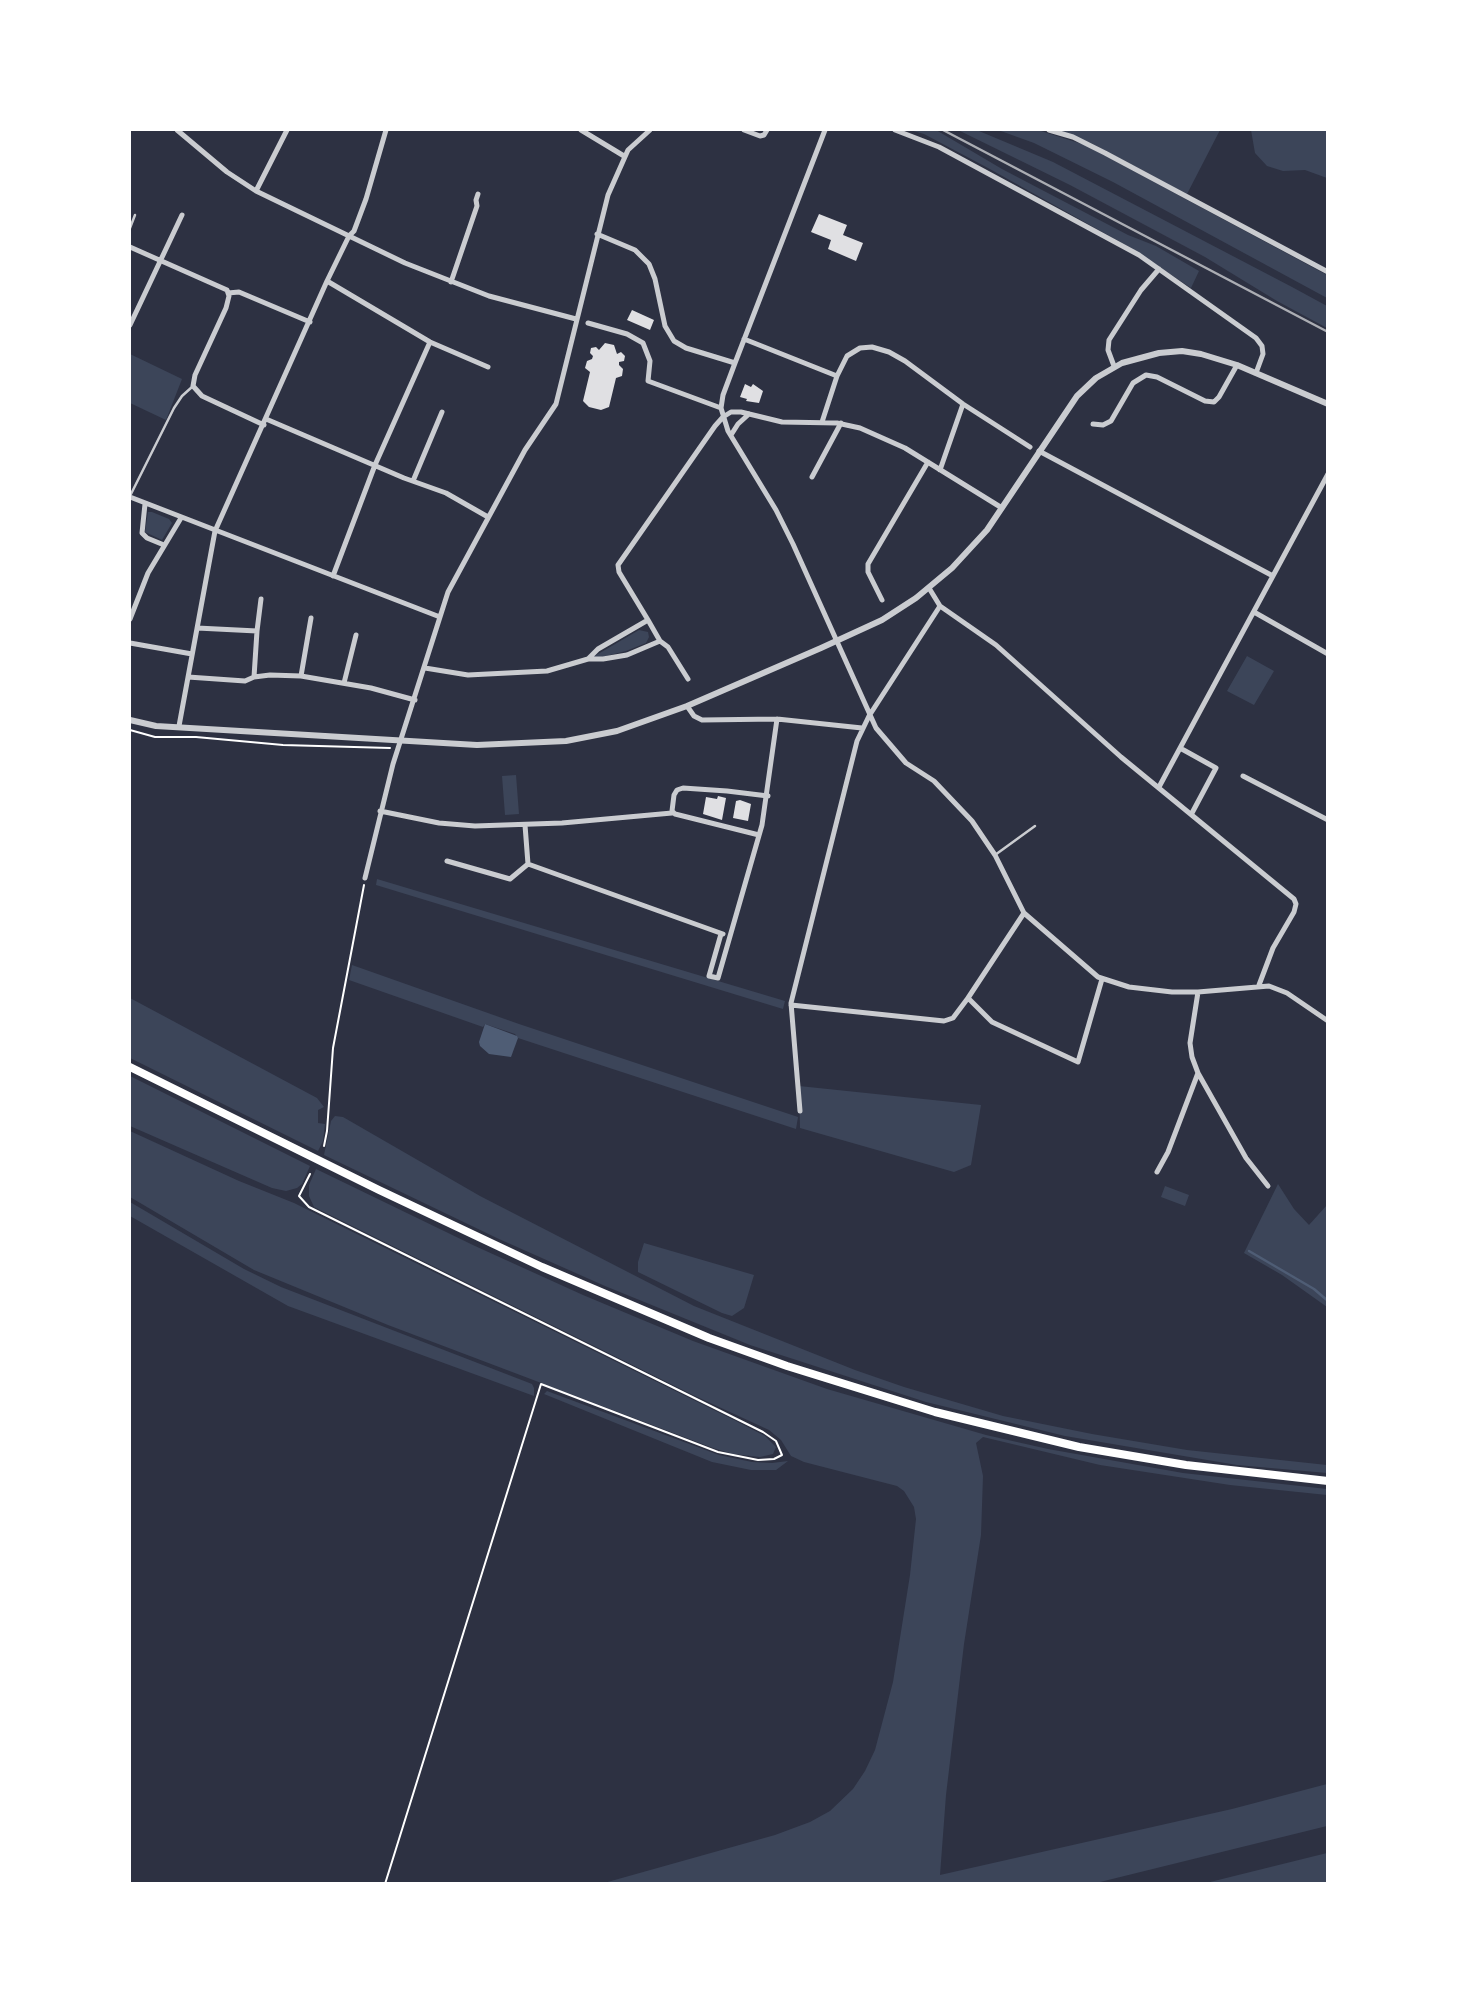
<!DOCTYPE html>
<style>
body{margin:0}
#map{position:relative;width:1457px;height:2013px;overflow:hidden;background:#2d3142;font-family:Arial,sans-serif}
canvas{display:block}
.frame{position:absolute;inset:0;border:131px solid #fff;pointer-events:none}
</style>
<div id="map">
<canvas width="1457" height="2013"></canvas>
<div class="frame"></div>
</div>
<script>
const context = document.querySelector('canvas').getContext('2d');
context.lineJoin = 'round';
function fill(path, color) { context.fillStyle = color; context.fill(path, 'evenodd'); }
const toPath = rows => new Path2D(rows.map(r => 'M' + r).join(''));
function stroke(path, color, width, dash) { context.strokeStyle = color; context.lineWidth = width; context.lineCap = dash ? 'butt' : 'round'; context.setLineDash(dash || []); context.stroke(path); }
fill(toPath([
 [910,130,936,130,1002,169,1128,235,1156,246,1199,271,1191,288,1131,248,988,168,924,134],
 [958,130,979,131,1053,162,1292,287,1327,306,1327,328,1277,301,1205,257,1070,185],
 [998,130,1038,130,1085,145,1327,275,1327,298,1113,182,1034,143],
 [1055,130,1220,130,1187,194,1091,143],
 [1251,130,1327,130,1327,178,1305,170,1283,171,1267,166,1255,153],
 [130,354,182,379,166,420,130,403],
 [148,512,152,512,169,519,172,523,162,540,145,532],
 [639,630,648,632,649,637,646,643,626,651,594,659,593,657],
 [1247,656,1274,671,1254,705,1227,691],
 [516,775,519,814,505,815,502,776],
 [377,879,785,1001,783,1009,376,885],
 [352,965,519,1024,798,1117,796,1129,518,1038,515,1034,485,1024,483,1027,349,980],
 [130,998,317,1098,324,1107,318,1110,318,1123,325,1124,323,1141,318,1151,130,1058],
 [130,1076,310,1166,302,1184,297,1188,286,1191,272,1188,130,1126],
 [799,1086,981,1105,971,1165,954,1172,800,1128],
 [335,1116,343,1117,480,1196,694,1306,855,1370,904,1387,1003,1416,1092,1434,1187,1450,1327,1465,1327,1473,1237,1465,1065,1436,926,1402,750,1345,605,1286,499,1239,324,1155,331,1121],
 [130,1131,239,1181,294,1203,734,1420,765,1436,776,1447,773,1454,760,1457,733,1454,713,1448,388,1325,254,1270,130,1197],
 [316,1169,475,1246,583,1295,693,1341,827,1389,986,1435,1048,1449,1183,1473,1327,1489,1327,1495,1230,1485,1100,1465,983,1437,976,1443,983,1476,981,1535,964,1644,946,1795,940,1875,1232,1809,1327,1784,1327,1826,1096,1883,604,1883,775,1835,810,1822,830,1811,853,1789,865,1771,875,1750,893,1682,910,1575,916,1519,914,1507,904,1491,897,1486,804,1462,791,1456,781,1440,769,1430,693,1395,314,1207,309,1196,309,1185],
 [1278,1184,1294,1209,1309,1225,1327,1205,1327,1307,1282,1275,1244,1253],
 [1165,1186,1189,1195,1185,1206,1161,1197],
 [130,1202,244,1269,281,1287,532,1384,534,1388,534,1396,288,1306,130,1216],
 [644,1243,754,1275,744,1308,732,1316,722,1313,638,1272,638,1262],
 [547,1391,719,1455,752,1462,772,1463,788,1461,776,1470,751,1470,712,1462,544,1394],
 [1327,1853,1327,1883,1206,1883]
]), '#3c4559');
fill(toPath([
 [485,1024,517,1036,518,1038,511,1057,489,1054,480,1046,479,1042]
]), '#4f5d75');
stroke(toPath([
 [1249,1251,1314,1289,1328,1301]
]), '#4f5d75', 2.5);
fill(toPath([
 [819,214,847,225,843,235,863,243,856,261,828,249,831,240,811,232],
 [632,310,654,320,650,330,627,320],
 [605,343,614,345,617,354,621,352,625,356,624,361,619,362,619,365,623,369,622,376,616,378,609,407,601,410,589,407,583,401,590,372,585,368,587,361,592,359,593,356,590,353,591,348,596,347,599,350],
 [745,384,751,387,753,384,763,391,759,403,746,401,747,399,740,397],
 [718,796,726,798,722,820,703,814,706,797,717,799],
 [740,800,751,804,748,821,733,818,736,801]
]), '#e0e0e3');
stroke(toPath([
 [130,730,155,737,196,737,283,745,390,748],
 [324,1146,327,1131,333,1048,364,885],
 [310,1174,299,1196,309,1207,763,1432,776,1441,782,1455,774,1459,758,1460,718,1452,541,1384,385,1884]
]), '#fff', 2);
stroke(toPath([
 [130,228,135,215],
 [130,496,174,408,182,396,192,387],
 [995,855,1035,826]
]), '#caccd0', 2.5);
stroke(toPath([
 [177,130,227,172,256,191,405,263,489,296,576,319],
 [581,130,624,156],
 [744,130,760,136,764,135,767,130],
 [825,130,735,363,723,395,721,408,728,431,776,510,793,544,876,728,906,763,934,781,972,821,995,855,1024,913,1098,977,1129,987,1172,992,1198,992,1269,986,1287,993,1328,1021],
 [895,130,939,147,1139,255,1256,338,1262,346,1263,354,1256,373],
 [1049,130,1073,137,1105,153,1328,272],
 [256,191,287,130],
 [597,234,635,250,649,264,655,279,665,326,674,341,686,348,735,363],
 [130,247,227,290,229,296,226,308,195,375,193,386,202,396,264,425],
 [327,281,430,342,488,367],
 [451,282,477,206,476,200,478,194],
 [228,293,239,292,310,322],
 [588,323,627,334,643,343,650,361,648,381,721,408],
 [130,325,182,215],
 [744,339,837,376],
 [1114,366,1108,350,1109,340,1141,290,1159,269],
 [266,419,404,478,446,493,488,517],
 [822,422,837,376,847,356,860,348,872,347,889,352,905,361,963,404,1030,447],
 [1093,424,1103,425,1111,421,1133,383,1146,375,1157,377,1205,401,1214,402,1219,397,1237,365],
 [731,435,738,424,749,414],
 [1039,451,1273,576],
 [940,470,963,404],
 [812,477,841,423],
 [413,481,442,412],
 [130,497,440,617],
 [145,504,142,533,147,538,164,545],
 [333,576,375,465,430,342],
 [929,588,940,606,996,645,1121,757,1294,899,1296,904,1294,912,1273,948,1259,985],
 [882,600,868,572,868,564,928,462],
 [1254,612,1328,654],
 [130,619,148,573,181,518],
 [648,620,619,572,618,565,715,426,723,417,731,412,741,412,782,422,837,423,860,428,905,448,1002,508],
 [197,628,257,631,254,677],
 [257,631,261,599],
 [660,641,668,647,688,679],
 [130,643,192,654],
 [425,668,468,675,547,671,588,659,603,659,627,655,660,641,648,620,598,649,588,659],
 [301,676,311,618],
 [188,677,245,681,254,677,270,675,301,676,371,688,415,700],
 [344,683,356,635],
 [687,706,694,716,702,720,777,719,862,728],
 [179,726,215,531,327,281,349,236,354,231,366,199,386,130],
 [1180,748,1216,768,1192,813],
 [1243,776,1328,820],
 [1159,787,1328,474],
 [380,811,439,823,475,826,562,823,672,813],
 [525,825,528,864],
 [759,835,675,814,672,811,674,795,677,790,683,788,727,791,768,796],
 [447,861,510,879,528,864],
 [528,864,723,934],
 [365,878,393,764,448,592,525,450,556,404,608,195,628,150,650,130],
 [1024,913,968,998,992,1022,1078,1062,1102,979],
 [721,934,709,976,718,978,762,825,777,719],
 [791,1005,944,1021,953,1018,968,998],
 [1198,1073,1246,1158,1268,1186],
 [800,1111,791,1003,857,741,869,716,940,606],
 [1157,1172,1168,1152,1198,1073,1192,1057,1190,1043,1198,992]
]), '#caccd0', 5);
stroke(toPath([
 [130,720,156,726,477,745,566,741,617,731,687,706,821,648,882,620,916,598,952,568,987,530,1077,396,1096,378,1122,363,1159,353,1182,351,1201,354,1237,365,1328,404]
]), '#caccd0', 6);
stroke(toPath([
 [130,1067,379,1190,542,1267,709,1338,787,1366,935,1412,1079,1447,1186,1465,1328,1481]
]), '#fff', 8);
stroke(toPath([
 [943,130,1328,332]
]), '#abadb3', 2.5);
</script>
